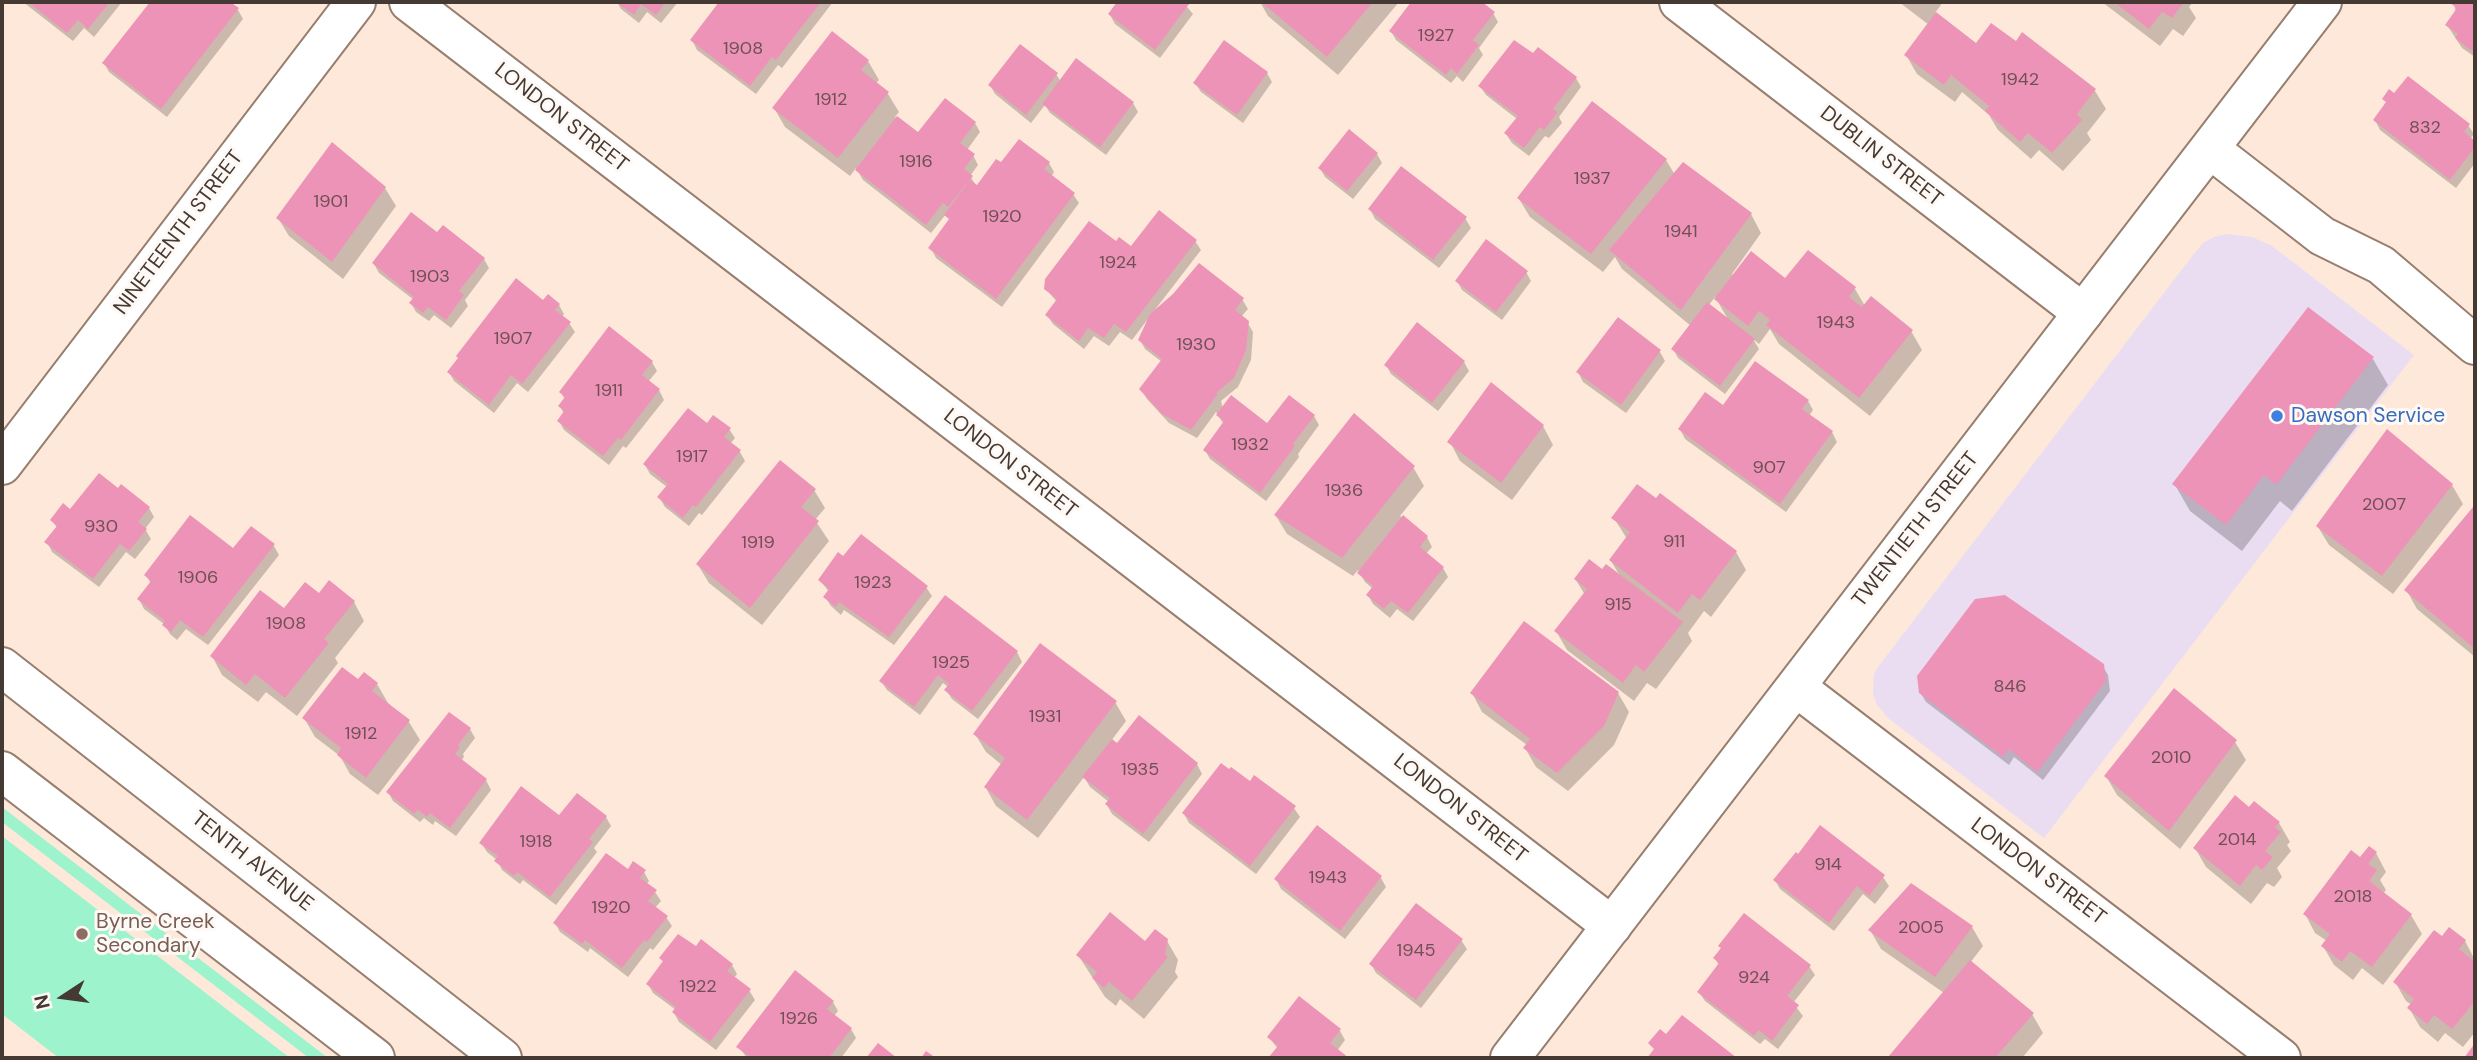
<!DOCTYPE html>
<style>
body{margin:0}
#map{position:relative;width:2477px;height:1060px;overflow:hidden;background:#fee8d9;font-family:"DM Sans",sans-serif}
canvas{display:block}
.frame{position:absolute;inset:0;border:4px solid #453a33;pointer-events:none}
.north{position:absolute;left:28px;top:962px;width:70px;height:70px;-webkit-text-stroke:5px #fef9f5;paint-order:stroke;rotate:257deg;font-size:19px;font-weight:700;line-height:28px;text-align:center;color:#453a33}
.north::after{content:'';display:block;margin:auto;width:24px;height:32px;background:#453a33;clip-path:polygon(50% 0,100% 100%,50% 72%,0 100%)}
</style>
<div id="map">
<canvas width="2477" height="1060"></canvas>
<div class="frame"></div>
<div class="north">N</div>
</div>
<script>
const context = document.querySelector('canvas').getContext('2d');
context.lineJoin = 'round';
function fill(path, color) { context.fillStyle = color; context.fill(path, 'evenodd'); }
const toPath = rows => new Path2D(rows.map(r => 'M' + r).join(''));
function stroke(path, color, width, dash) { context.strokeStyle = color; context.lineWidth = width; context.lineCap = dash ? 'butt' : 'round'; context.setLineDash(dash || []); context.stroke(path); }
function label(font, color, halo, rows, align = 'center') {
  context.font = font + ' "DM Sans",sans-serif'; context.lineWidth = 6; context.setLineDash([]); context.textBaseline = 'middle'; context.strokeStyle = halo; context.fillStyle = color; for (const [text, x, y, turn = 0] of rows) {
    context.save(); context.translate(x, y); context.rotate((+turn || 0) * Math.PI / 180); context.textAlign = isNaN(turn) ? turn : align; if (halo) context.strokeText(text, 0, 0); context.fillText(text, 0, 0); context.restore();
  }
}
fill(toPath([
 [2227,234,2252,237,2272,246,2414,355,2044,838,1888,718,1877,705,1873,694,1874,674,1878,667,2193,255,2203,243,2214,237]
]), '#eaddf1');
fill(toPath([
 [2,807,328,1058,309,1058,2,822],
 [2,836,290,1058,59,1058,2,1014]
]), '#9cf3cc');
fill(toPath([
 [23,2,122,2,94,37,84,28,73,41],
 [152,2,228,2,238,10,243,19,167,117,109,72,104,63],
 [617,2,678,2,661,23,647,12,639,23,621,9],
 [721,2,833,2,782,68,778,65,756,94,697,50,692,40],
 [1119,2,1183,2,1193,14,1160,58,1115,24,1110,15],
 [1260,2,1399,2,1338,75,1268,16],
 [1413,2,1479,2,1493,13,1498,22,1479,48,1483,55,1463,82,1457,76,1451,83,1396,40,1391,31],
 [1899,2,1943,2,1935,13,1976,45,2016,44,2022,35,2095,91,2106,109,2087,133,2091,140,2063,171,2039,150,2031,159,1998,130,1989,115,1962,92,1955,102,1917,74,1906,55,1929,25],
 [2102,2,2193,2,2189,7,2196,18,2183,36,2173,29,2160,46],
 [2453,2,2475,2,2475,57,2462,48,2447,25,2456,12],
 [1533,56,1576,78,1581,87,1559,117,1562,123,1549,138,1545,136,1529,156,1512,143,1506,134,1517,119,1486,95,1480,86],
 [868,61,879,80,875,84,888,94,899,112,895,117,919,135,975,123,980,132,967,150,973,155,978,165,970,176,977,187,1002,165,1049,163,1054,172,1051,177,1073,194,1079,203,1002,307,936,258,931,248,950,221,946,214,931,233,863,180,856,168,850,176,785,127,774,108],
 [1267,73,1272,82,1243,123,1201,92,1195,83],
 [1056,74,1061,82,1133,103,1138,112,1106,155,1050,113,1045,105,1031,123,995,94,990,85],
 [2384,99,2468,125,2474,134,2470,139,2475,143,2475,163,2456,188,2380,130,2375,120,2387,104],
 [1377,154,1382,163,1353,199,1325,177,1320,168],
 [1666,160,1675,175,1751,214,1761,233,1732,274,1734,276,1855,289,1865,306,1911,331,1922,350,1870,416,1779,344,1770,329,1759,344,1753,339,1759,349,1725,394,1678,358,1673,349,1691,326,1622,269,1615,257,1603,272,1530,217,1519,199],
 [1715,297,1729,321,1709,305],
 [385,188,396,206,343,279,289,236,278,218],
 [1370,209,1465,218,1471,228,1439,268,1375,219],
 [437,235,484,259,489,268,465,300,468,306,451,328,434,315,429,321,416,312,411,303,414,300,379,273,374,264],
 [1195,241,1201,250,1154,311,1242,299,1248,309,1241,317,1247,322,1253,332,1251,360,1238,387,1221,401,1223,409,1268,426,1314,416,1319,425,1298,454,1299,457,1266,501,1210,459,1205,450,1224,425,1216,412,1197,438,1169,423,1147,399,1141,389,1162,362,1145,349,1140,340,1148,319,1132,340,1120,332,1109,346,1094,336,1084,349,1053,324,1047,315,1057,302,1046,289,1116,243,1132,249],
 [1526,272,1531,281,1502,320,1462,290,1457,281],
 [543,302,559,305,564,314,562,317,569,323,575,332,528,392,517,383,494,413,454,381,449,372],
 [1618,320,1660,352,1665,361,1626,413,1583,382,1578,372],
 [2373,359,2388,385,2292,511,2280,501,2242,551,2190,511,2175,485],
 [652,362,657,371,648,382,659,390,664,400,626,448,623,446,609,465,564,430,559,421,564,414,560,406,565,400,561,392],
 [1464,362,1469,371,1438,411,1391,374,1386,365],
 [1808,401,1813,410,1809,416,1832,432,1837,442,1786,512,1685,439,1680,429,1724,408],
 [707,425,729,429,735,438,730,444,740,452,745,461,702,515,699,513,689,526,665,507,659,497,667,487,650,474,645,465],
 [1543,426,1553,445,1512,500,1460,461,1450,442],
 [1413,467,1424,486,1400,516,1427,537,1432,547,1426,554,1443,568,1448,577,1413,621,1397,609,1390,618,1373,604,1368,595,1373,589,1365,582,1358,570,1353,576,1287,534,1276,516],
 [2452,485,2463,504,2393,594,2329,545,2318,527],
 [814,490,825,508,815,520,829,541,762,625,709,583,698,565],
 [149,508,154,517,145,529,151,539,135,559,126,552,99,587,52,552,47,542,57,528,52,520,70,511],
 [2473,510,2475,512,2475,657,2417,609,2407,591],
 [1614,518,1736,552,1746,570,1711,617,1704,611,1688,633,1692,641,1656,689,1647,683,1634,701,1567,650,1556,631,1585,595,1576,580,1603,571,1620,576,1611,561,1627,539],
 [274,546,279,555,208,645,186,629,177,640,170,634,164,624,144,609,139,599,151,584,146,575,233,550],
 [820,580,926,587,932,596,894,645,844,610,841,615,831,606,825,597,829,592],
 [319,596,354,602,364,621,335,658,338,663,297,716,266,692,258,702,222,675,212,656,284,611],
 [1017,652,1022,662,978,719,952,699,946,690,948,687,943,683,920,715,887,690,881,681],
 [2102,665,2108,675,2110,691,2043,780,2014,757,2009,765,1926,702,1920,692],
 [358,681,377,684,388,703,409,722,420,740,378,795,350,774,340,756,315,737,304,718],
 [1472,693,1618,693,1629,712,1614,745,1568,791,1536,767,1525,748,1527,745,1482,712],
 [1115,702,1126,721,1111,741,1118,746,1197,764,1202,774,1149,842,1112,814,1107,805,1109,802,1090,787,1084,777,1038,838,996,806,986,788,1002,765,986,752,975,734],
 [470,729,475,738,463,754,464,757,461,761,486,780,491,790,456,836,435,821,433,825,424,818,420,822,393,801,388,792],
 [2235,742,2246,760,2180,849,2117,795,2106,776],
 [1229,772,1294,808,1300,817,1256,874,1189,823,1184,814],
 [2254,803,2279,823,2290,842,2287,845,2291,851,2277,868,2282,877,2274,887,2267,883,2251,904,2206,867,2195,848],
 [606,817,611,826,594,848,597,852,556,905,523,880,520,884,502,870,497,860,487,852,481,843,559,818],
 [2376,853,2386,872,2380,880,2386,890,2383,894,2411,915,2422,934,2383,985,2362,968,2353,980,2334,965,2323,946,2327,941,2315,933,2305,914,2360,860],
 [628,871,644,872,649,881,646,885,655,892,661,901,655,908,666,917,672,926,653,950,650,948,628,977,590,948,588,952,560,932,555,923],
 [1883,877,1889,886,1875,904,1863,894,1834,931,1780,889,1775,880],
 [1381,878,1386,887,1345,939,1281,889,1276,879],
 [1972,927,1983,946,1970,963,2032,1014,2043,1033,2022,1058,1891,1058,1944,993,1881,949,1870,930],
 [2443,938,2465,941,2475,960,2473,963,2475,965,2475,1032,2463,1047,2445,1033,2438,1042,2420,1027,2409,1008,2412,1005,2406,1001,2395,982],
 [1461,940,1467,949,1421,1008,1376,973,1371,964],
 [1167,941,1178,960,1175,972,1178,977,1144,1019,1120,999,1116,1006,1105,997,1078,955],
 [696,948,732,965,737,974,734,978,749,990,755,1000,716,1050,679,1022,674,1013,676,1010,653,993,648,984,664,963,661,958],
 [1723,949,1809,966,1815,975,1793,1003,1803,1016,1778,1049,1765,1039,1760,1044,1705,1001,1699,992,1719,966,1715,958],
 [1300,999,1340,1031,1345,1040,1337,1051,1346,1058,1270,1058,1278,1049,1269,1037],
 [833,1002,838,1011,834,1016,851,1029,856,1038,841,1058,747,1058,739,1047]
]), '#0003');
fill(toPath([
 [28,2,110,2,88,29,78,20,67,33],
 [150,2,230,2,239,8,161,109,102,63],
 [616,2,666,2,656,15,641,4,634,15],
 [719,2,821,2,776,60,772,57,750,86,690,40],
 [1117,2,1186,2,1189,4,1155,50,1108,14],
 [1261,2,1373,2,1327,57],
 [1411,2,1482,2,1495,12,1473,40,1479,45,1457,74,1451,68,1446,75,1389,31],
 [2114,2,2184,2,2172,18,2162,12,2149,29],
 [2451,2,2475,2,2475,47,2472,51,2455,38,2458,34,2445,25,2457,8,2450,3],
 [1936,12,1976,43,1991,23,2016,41,2022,32,2096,89,2077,114,2082,120,2052,153,2028,133,2020,142,1985,111,1989,106,1951,75,1944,85,1904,55],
 [832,31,869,60,861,70,889,92,838,158,772,108],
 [1224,40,1268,72,1237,115,1193,83],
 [1514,40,1533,53,1538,47,1577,77,1553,109,1558,112,1544,130,1540,127,1524,148,1504,133,1518,116,1478,86],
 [1020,44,1058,73,1026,115,988,85],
 [1076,58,1134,102,1100,147,1042,104],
 [2408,76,2470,124,2464,132,2475,141,2475,147,2450,180,2373,120,2386,102,2382,99,2389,89,2394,93],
 [945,98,976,122,960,143,975,154,964,169,973,176,948,207,943,203,926,225,855,170,897,116,918,132],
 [1592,101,1667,159,1591,254,1517,198],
 [1349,129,1378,153,1347,191,1318,168],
 [1019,139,1050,162,1044,169,1075,193,996,299,928,248,949,219,944,215,970,180,977,185,996,159,1001,162],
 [332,142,386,187,332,262,276,218],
 [1683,162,1752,213,1681,310,1609,250],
 [1401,166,1467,217,1433,260,1368,209],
 [1159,210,1197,240,1126,332,1114,324,1104,338,1088,328,1079,341,1045,315,1057,299,1044,289,1045,279,1089,221,1116,241,1119,237,1131,246],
 [411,212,437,232,443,225,485,258,459,291,464,295,446,320,428,307,423,313,409,303,414,297,372,263],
 [1486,239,1528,271,1496,312,1455,281],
 [1808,250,1856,287,1849,297,1862,307,1871,296,1913,330,1859,398,1766,325,1770,320,1759,311,1748,326,1714,299,1751,251,1785,278],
 [1199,263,1244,298,1235,310,1249,321,1246,350,1234,378,1217,392,1217,395,1191,430,1162,414,1139,389,1162,359,1138,340,1150,314,1173,294],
 [516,278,543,300,548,294,560,304,555,310,571,322,522,384,511,375,489,405,447,372,458,358,456,356],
 [1707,302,1755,339,1720,386,1671,349],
 [2308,307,2374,357,2276,485,2264,475,2226,525,2172,484],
 [1618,317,1661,350,1621,405,1576,372],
 [1417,322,1465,361,1432,403,1384,365],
 [609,326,653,361,642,375,660,389,621,440,618,438,603,456,557,421,564,411,558,406,565,397,559,392],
 [1755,361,1809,400,1802,409,1833,431,1780,504,1678,429,1705,392,1723,405],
 [1491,382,1544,425,1501,483,1447,442],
 [1231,395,1267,423,1289,395,1315,415,1293,444,1295,446,1260,493,1203,450,1224,421,1216,415],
 [688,408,707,423,713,415,731,428,724,437,741,450,696,507,693,505,683,518,657,497,668,484,643,464],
 [1354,413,1415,466,1342,558,1274,515],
 [2387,429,2453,484,2382,576,2316,526],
 [780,460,816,489,801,507,819,521,750,608,696,564],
 [99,473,118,488,121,484,150,507,138,522,147,529,129,551,120,544,93,579,44,542,57,526,50,520,63,503,70,509],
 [1637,484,1656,498,1660,493,1737,551,1700,600,1692,594,1678,613,1609,560,1630,532,1611,518],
 [2473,507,2475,509,2475,649,2404,590],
 [190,515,233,548,251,526,275,544,203,637,180,620,171,632,162,625,165,621,137,599,151,581,144,575],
 [1403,515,1428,536,1420,547,1444,567,1408,613,1391,601,1384,609,1366,595,1373,586,1357,573],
 [861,534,928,586,889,637,839,602,836,607,823,597,829,589,818,580,838,552,843,556],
 [1589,559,1602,569,1606,564,1683,622,1644,672,1636,665,1623,683,1554,631,1587,589,1574,579],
 [329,580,355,601,324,639,329,643,285,698,255,674,246,685,210,656,260,590,284,608,305,582,319,593],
 [945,595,1018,651,972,711,944,690,949,684,938,675,914,707,879,681],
 [2005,595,2104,664,2106,681,2037,772,2009,749,2003,757,1919,693,1917,676,1975,599],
 [1524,621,1619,692,1604,726,1557,773,1523,748,1530,739,1470,693],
 [1040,643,1117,701,1027,820,984,787,1005,758,973,734],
 [342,667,358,679,364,672,378,683,372,691,410,720,366,778,337,755,341,748,302,718],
 [2174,688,2237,740,2169,831,2104,776],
 [449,712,471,728,458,745,460,747,455,754,487,779,450,828,430,813,427,817,418,810,414,814,386,792],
 [1139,715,1198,763,1143,834,1105,804,1110,798,1082,777,1112,739,1117,743],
 [1221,763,1229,769,1231,767,1250,781,1254,775,1296,806,1250,866,1182,813],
 [521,786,559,815,577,793,607,816,589,839,593,842,550,897,517,872,514,876,494,861,498,856,479,843],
 [2235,795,2249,807,2254,801,2280,822,2275,827,2281,832,2265,851,2273,857,2262,870,2256,865,2240,886,2193,848],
 [1317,825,1382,876,1340,931,1274,879],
 [1820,825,1885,875,1869,896,1857,886,1829,923,1773,880,1796,852,1798,854],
 [2369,846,2377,852,2368,864,2377,870,2369,881,2412,914,2372,967,2350,951,2342,962,2321,946,2330,934,2303,914,2351,850,2360,857],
 [606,853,628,869,633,861,646,870,640,878,657,890,648,901,668,916,647,942,644,940,622,968,585,940,582,944,553,923],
 [1911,883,1973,926,1935,977,1868,930],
 [1416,903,1463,939,1416,1000,1369,964],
 [1110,912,1145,941,1155,929,1168,939,1165,954,1168,957,1132,1001,1109,982,1104,988,1092,978,1097,972,1076,955],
 [1744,913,1811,965,1787,996,1799,1005,1772,1041,1759,1030,1754,1036,1697,992,1719,963,1713,958,1721,948,1718,946],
 [2449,927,2466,940,2459,949,2475,962,2475,1001,2452,1029,2434,1015,2427,1024,2407,1008,2414,999,2393,982,2434,930,2442,936],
 [678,934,696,946,701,939,733,964,727,971,751,989,710,1042,672,1012,676,1007,646,984,663,961,659,958],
 [1970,960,2034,1013,1995,1058,1890,1058,1888,1057],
 [795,970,834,1001,827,1009,852,1028,829,1058,752,1058,736,1047],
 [1299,996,1341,1029,1330,1043,1349,1058,1268,1058,1278,1046,1267,1037],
 [1682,1015,1737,1058,1647,1058,1654,1049,1648,1043,1660,1029,1666,1034],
 [878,1043,897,1058,866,1058],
 [2475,1043,2475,1058,2464,1058],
 [926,1051,936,1058,921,1058]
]), '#ed93b7');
const minor = toPath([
 [409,2,1612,926],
 [1679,2,2083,313],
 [2210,149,2322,236,2381,265,2475,345],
 [2,465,356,2],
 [1796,687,2281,1058]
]);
const secondary = toPath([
 [2,667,502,1058],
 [2,771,375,1058],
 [1510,1058,2322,2]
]);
stroke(minor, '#977e6e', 42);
stroke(secondary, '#977e6e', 42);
stroke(minor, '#fff', 38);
stroke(secondary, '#fff', 38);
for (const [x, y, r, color] of [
 [2277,416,7,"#3f7fe0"],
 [82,934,7,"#8d6e63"]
]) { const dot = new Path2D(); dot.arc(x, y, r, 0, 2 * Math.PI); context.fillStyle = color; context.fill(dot); stroke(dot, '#fef9f5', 2.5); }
label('18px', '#6f5054', null, [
 ["1927",1436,36],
 ["1908",743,49],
 ["1942",2020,80],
 ["1912",831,100],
 ["832",2425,128],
 ["1916",916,162],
 ["1937",1592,179],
 ["1901",331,202],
 ["1920",1002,217],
 ["1941",1681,232],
 ["1924",1118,263],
 ["1903",430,277],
 ["1943",1836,323],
 ["1907",513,339],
 ["1930",1196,345],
 ["1911",609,391],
 ["1932",1250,445],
 ["1917",692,457],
 ["907",1769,468],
 ["1936",1344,491],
 ["2007",2384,505],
 ["930",101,527],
 ["911",1674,542],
 ["1919",758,543],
 ["1906",198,578],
 ["1923",873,583],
 ["915",1618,605],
 ["1908",286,624],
 ["1925",951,663],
 ["846",2010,687],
 ["1931",1045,717],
 ["1912",361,734],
 ["2010",2171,758],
 ["1935",1140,770],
 ["2014",2237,840],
 ["1918",536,842],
 ["914",1828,865],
 ["1943",1328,878],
 ["2018",2353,897],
 ["1920",611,908],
 ["2005",1921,928],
 ["1945",1416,951],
 ["924",1754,978],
 ["1922",698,987],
 ["1926",799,1019]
]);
label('21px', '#453a33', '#fef9f5', [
 ["LONDON STREET",561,118,38],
 ["DUBLIN STREET",1881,157,38],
 ["NINETEENTH STREET",179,233,-53],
 ["LONDON STREET",1010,464,38],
 ["TWENTIETH STREET",1916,530,-52],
 ["LONDON STREET",1460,809,38],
 ["TENTH AVENUE",252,862,38],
 ["LONDON STREET",2038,872,37]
]);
label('21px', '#366cbe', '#fef9f5', [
 ["Dawson Service",2291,416]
], 'left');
label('21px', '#785e54', '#fef9f5', [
 ["Byrne Creek",96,922],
 ["Secondary",96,946]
], 'left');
</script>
